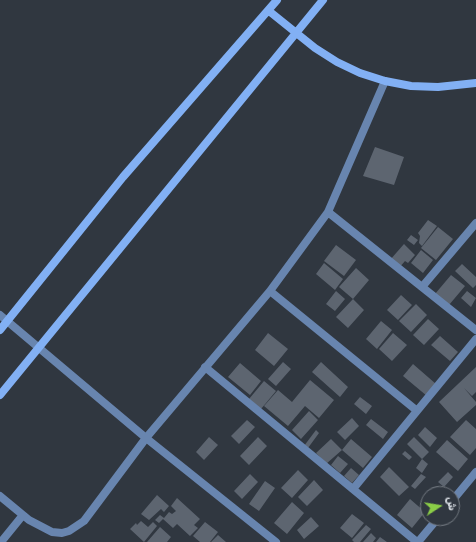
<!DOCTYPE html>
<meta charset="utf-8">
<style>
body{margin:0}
#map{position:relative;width:476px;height:542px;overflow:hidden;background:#303740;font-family:Rubik,"Noto Naskh Arabic",sans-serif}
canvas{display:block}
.north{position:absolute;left:420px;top:486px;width:40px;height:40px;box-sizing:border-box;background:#303740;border:1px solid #747a82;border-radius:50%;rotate:78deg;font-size:11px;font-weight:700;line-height:16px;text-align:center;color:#d9dee4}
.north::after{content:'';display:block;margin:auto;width:14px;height:18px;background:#8bce47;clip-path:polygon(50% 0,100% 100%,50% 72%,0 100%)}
</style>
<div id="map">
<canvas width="476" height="542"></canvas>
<div class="north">ش</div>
</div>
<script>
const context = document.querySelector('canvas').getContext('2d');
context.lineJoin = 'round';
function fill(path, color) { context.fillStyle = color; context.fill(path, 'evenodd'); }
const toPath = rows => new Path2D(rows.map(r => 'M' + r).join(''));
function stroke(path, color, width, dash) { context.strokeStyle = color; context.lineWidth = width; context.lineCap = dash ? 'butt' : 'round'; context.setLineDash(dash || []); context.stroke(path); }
fill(toPath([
 [375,147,404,157,394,185,363,176],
 [428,220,437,226,422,246,419,243,420,236,418,233],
 [438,227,453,239,436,260,421,248],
 [411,235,418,240,414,245,407,240],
 [404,244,415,255,408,263,405,261,399,268,390,260],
 [336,245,356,260,344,276,324,261],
 [421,250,433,260,423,273,411,263],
 [324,263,343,279,335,290,316,274],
 [462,264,476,277,476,285,473,288,455,271],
 [356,268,369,280,353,299,339,287],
 [451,275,465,286,449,305,435,294],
 [336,291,345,299,335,311,326,304],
 [467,291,476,298,471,307,461,298],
 [401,295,412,305,398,320,387,310],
 [353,299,364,310,348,328,336,317],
 [416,304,427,315,411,332,399,321],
 [428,319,439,329,424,345,413,335],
 [381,321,392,330,377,349,366,339],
 [268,333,288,349,274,366,255,350],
 [393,333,407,345,392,361,379,349],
 [440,336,458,352,450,361,431,345],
 [283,362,291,369,276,386,268,379],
 [321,362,348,387,340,397,312,372],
 [240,363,261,381,250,395,228,377],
 [413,364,436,384,427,396,403,376],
 [476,367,476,392,472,396,464,388,476,402,476,405,457,422,439,402],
 [310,380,334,400,319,418,305,406,288,426,264,406,278,390,292,402],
 [264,381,276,391,261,409,249,399],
 [360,397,372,406,366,414,354,404],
 [309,411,318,420,301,439,292,430],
 [352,418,359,426,345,440,337,432],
 [371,419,388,432,383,439,366,425],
 [247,420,255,427,239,444,231,436],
 [466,420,476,429,476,448,470,455,450,437],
 [425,427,437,438,430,447,418,435],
 [316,430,319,433,308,448,304,446],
 [209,437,218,445,204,460,196,452],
 [258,437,267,446,249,465,240,456],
 [414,437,429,452,422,459,428,464,422,473,416,468,422,459,407,444],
 [331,439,342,450,351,439,372,457,363,468,342,450,326,464,316,453],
 [447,440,468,459,458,471,436,452],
 [405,451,412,457,409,460,402,454],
 [338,456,348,464,340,473,331,465],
 [389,467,409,487,399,496,380,477],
 [351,468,359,475,352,483,344,476],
 [298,470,308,480,292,498,281,488],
 [448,472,453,477,444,487,438,482],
 [250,474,258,482,242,499,234,491],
 [421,474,426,477,415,489,411,486],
 [314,480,323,490,307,506,298,497],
 [265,481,275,488,259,511,249,504],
 [433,487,440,492,439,494,428,494,428,500,425,497],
 [157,495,169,506,164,512,161,509,149,520,141,514],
 [177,498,200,519,194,525,198,528,190,536,177,524,173,528,163,519,159,523,155,520,160,515,164,518,169,512,172,514,176,511,171,506],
 [410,499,425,512,412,528,397,515],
 [292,502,304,513,287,534,274,523],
 [352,514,364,523,352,538,340,528],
 [311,517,319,526,304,539,297,530],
 [141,521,148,527,153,522,157,526,144,542,130,529,136,523,137,525],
 [205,522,218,532,210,542,200,542,193,536],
 [366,525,371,529,360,542,354,542,352,540],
 [160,527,171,537,167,542,147,542],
 [371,533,376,538,373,542,363,542],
 [218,535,226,542,211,542],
 [380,537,387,542,376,542]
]), '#5d6570');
stroke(toPath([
 [328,212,476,330],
 [422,287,476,223],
 [270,291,416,410],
 [0,315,146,438,276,542],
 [205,367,417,542],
 [353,489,476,339],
 [0,496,29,520,52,532,62,533,69,531,84,521,146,438,270,291,328,212,385,81],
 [452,501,476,472],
 [1,542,23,515],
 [418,542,438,518]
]), '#6885af', 8);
stroke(toPath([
 [269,11,315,48,337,62,360,73,385,81,411,86,438,87,476,83],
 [0,330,123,177,277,0],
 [0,395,323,0]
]), '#82b0f4', 8);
</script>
